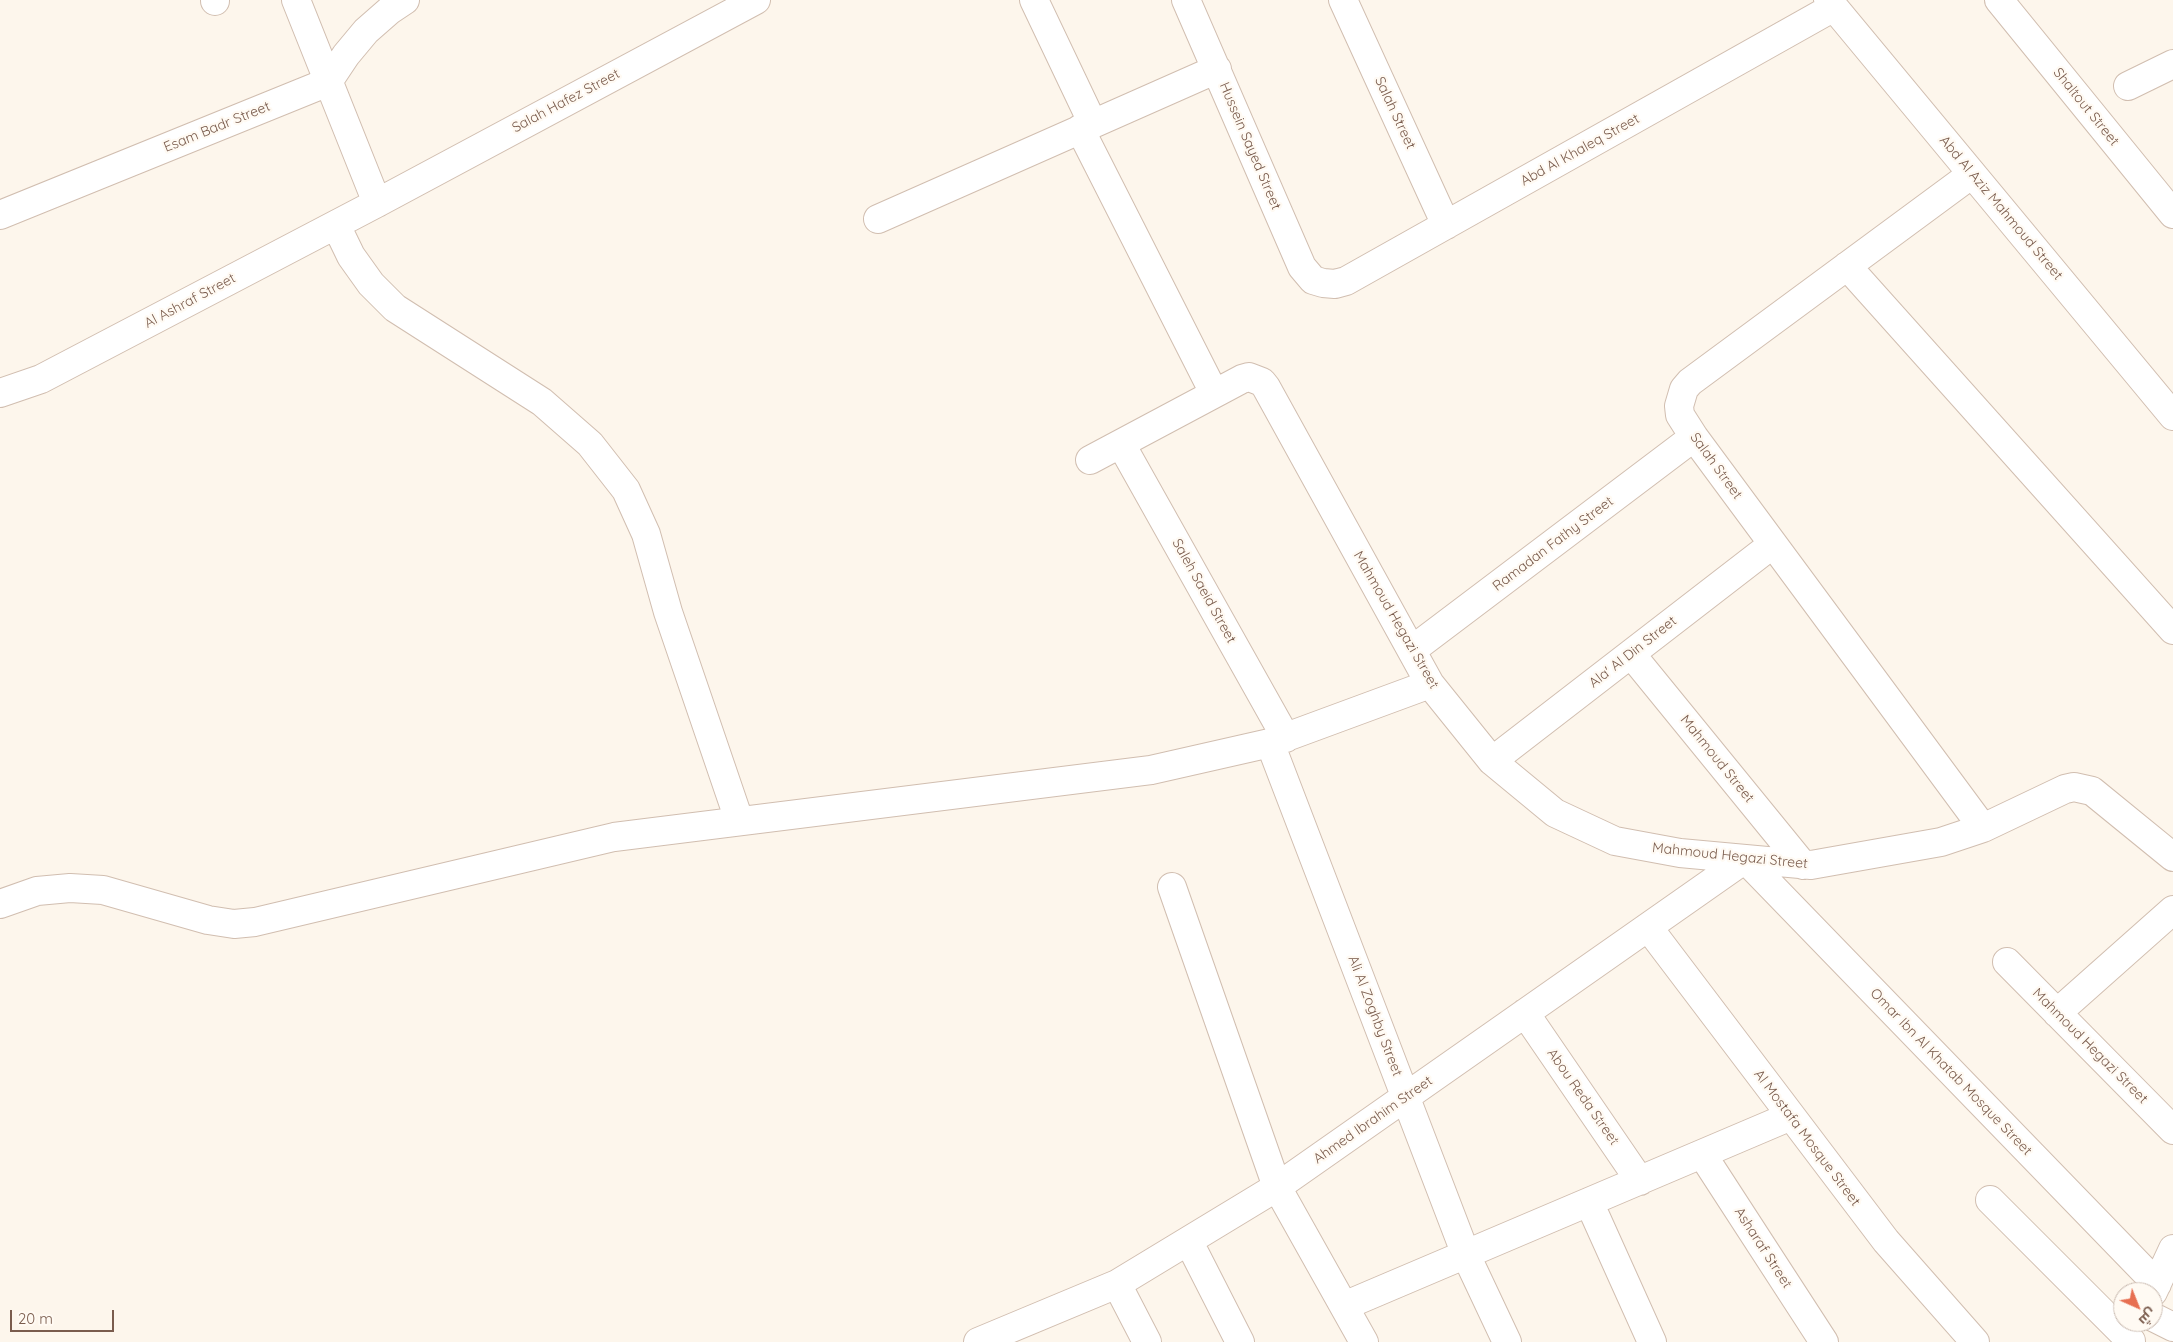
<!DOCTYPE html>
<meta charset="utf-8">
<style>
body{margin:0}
#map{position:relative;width:2173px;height:1342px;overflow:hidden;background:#fdf6ec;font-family:Quicksand,Cairo,sans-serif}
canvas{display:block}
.north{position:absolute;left:2113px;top:1282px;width:50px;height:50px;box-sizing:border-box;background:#fffaf3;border:1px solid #cabbb1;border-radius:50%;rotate:136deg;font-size:14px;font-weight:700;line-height:20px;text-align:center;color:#7a5c4d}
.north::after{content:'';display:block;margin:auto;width:18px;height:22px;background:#e76f51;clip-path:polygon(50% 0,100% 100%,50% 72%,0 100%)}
.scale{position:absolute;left:10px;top:1310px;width:104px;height:22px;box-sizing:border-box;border:2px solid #7a5c4d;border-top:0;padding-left:6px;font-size:15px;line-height:18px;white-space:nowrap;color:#7a5c4d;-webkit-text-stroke:4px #fffaf3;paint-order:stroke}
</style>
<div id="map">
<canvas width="2173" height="1342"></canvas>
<div class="north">ش</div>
<div class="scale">20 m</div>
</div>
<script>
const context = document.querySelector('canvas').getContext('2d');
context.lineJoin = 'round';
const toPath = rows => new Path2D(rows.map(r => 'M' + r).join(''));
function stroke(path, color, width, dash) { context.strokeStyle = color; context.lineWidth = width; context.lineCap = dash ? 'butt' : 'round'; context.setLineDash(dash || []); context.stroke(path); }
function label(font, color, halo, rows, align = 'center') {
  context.font = font + ' Quicksand,sans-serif'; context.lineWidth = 4.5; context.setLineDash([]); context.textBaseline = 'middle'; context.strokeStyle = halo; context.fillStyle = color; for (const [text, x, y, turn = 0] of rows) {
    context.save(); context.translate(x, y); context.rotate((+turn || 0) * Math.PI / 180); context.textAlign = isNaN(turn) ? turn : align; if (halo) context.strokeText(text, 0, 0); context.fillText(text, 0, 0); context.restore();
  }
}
const minor = toPath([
 [215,0,215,1],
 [296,0,377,203],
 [1034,0,1093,124],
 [1186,0,1302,267,1313,280,1323,283,1335,284,1346,281,1834,7],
 [1343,0,1446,225],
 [1828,0,2173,416],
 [1999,0,2173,214],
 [2128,86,2173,64],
 [1080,129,1214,393],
 [1972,174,1690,382,1684,389,1679,406,1680,415,1694,437,1983,828],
 [0,215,328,82,346,55,366,31,390,10,405,0],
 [878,219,1217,69],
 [336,225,351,256,371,284,395,308,542,402,590,444,626,490,646,534,668,612,739,820],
 [1847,266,2173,630],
 [0,393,41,379,377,203,756,0],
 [1121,444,1286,738],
 [1090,460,1242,379,1249,377,1262,382,1266,387,1430,684,1492,761,1555,813,1615,841,1680,853,1811,865,1941,842,1983,828,2065,789,2074,787,2092,791,2173,857],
 [1412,650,1694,437],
 [1631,654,1803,865],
 [1270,743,1466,1255,1507,1342],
 [1492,761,1773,544],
 [1172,887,1277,1187,1364,1342],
 [0,904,37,891,70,888,103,890,208,920,234,924,255,922,614,837,1151,770,1270,743,1430,684],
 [1648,927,1886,1241,1975,1342],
 [2007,962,2173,1130],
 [1525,1013,1640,1181],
 [2057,1013,2173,910],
 [1702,1154,1824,1342],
 [1990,1200,2131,1341],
 [1589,1202,1652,1342],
 [1189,1242,1240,1342],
 [1117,1284,1147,1342],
 [2153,1292,2173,1249],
 [1344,1306,1791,1116],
 [2153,1317,2173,1327],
 [978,1342,1117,1284,1277,1187,1745,859,2157,1284]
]);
stroke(minor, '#d1beb0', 30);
stroke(minor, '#fff', 28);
label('14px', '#7a5c4d', '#fffaf3', [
 ["Salah Hafez Street",566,101,-28],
 ["Shaltout Street",2086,107,51],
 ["Salah Street",1395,113,65],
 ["Esam Badr Street",217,127,-22],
 ["Hussein Sayed Street",1250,146,67],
 ["Abd Al Khaleq Street",1580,150,-29],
 ["Abd Al Aziz Mahmoud Street",2001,208,50],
 ["Al Ashraf Street",190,301,-28],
 ["Salah Street",1716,466,54],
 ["Ramadan Fathy Street",1553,544,-37],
 ["Saleh Saeid Street",1204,591,61],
 ["Mahmoud Hegazi Street",1396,620,60],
 ["Ala' Al Din Street",1633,652,-38],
 ["Mahmoud Street",1717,759,51],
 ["Mahmoud Hegazi Street",1730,856,6],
 ["Ali Al Zoghby Street",1375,1016,69],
 ["Mahmoud Hegazi Street",2090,1046,45],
 ["Omar Ibn Al Khatab Mosque Street",1951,1072,46],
 ["Abou Reda Street",1583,1097,55],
 ["Ahmed Ibrahim Street",1373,1120,-35],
 ["Al Mostafa Mosque Street",1807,1138,53],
 ["Asharaf Street",1763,1248,57]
]);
</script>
